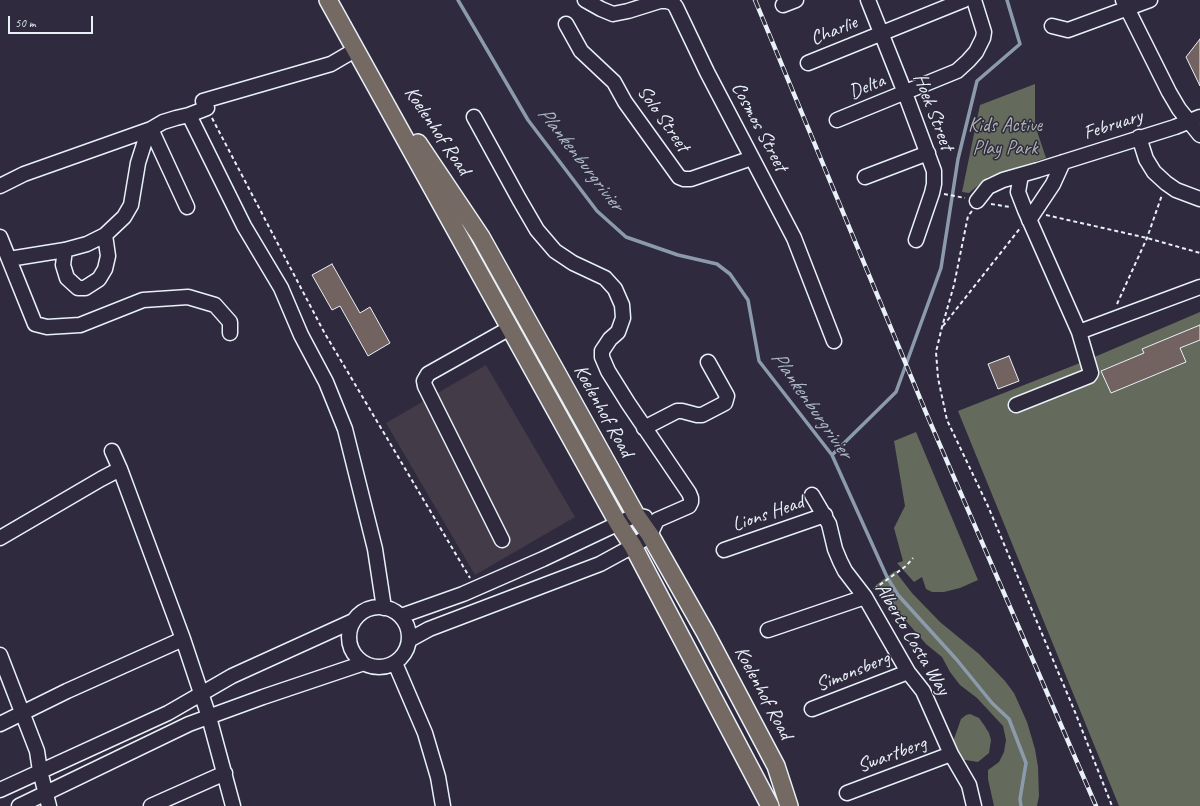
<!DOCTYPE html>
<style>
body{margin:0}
#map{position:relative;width:1200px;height:806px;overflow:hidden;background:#2f2a3d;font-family:Caveat,sans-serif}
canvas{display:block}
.scale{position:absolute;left:8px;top:16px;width:85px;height:18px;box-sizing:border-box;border:2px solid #e8f1f8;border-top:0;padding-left:5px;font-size:12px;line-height:14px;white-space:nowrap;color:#e8f1f8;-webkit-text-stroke:3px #2f2a3d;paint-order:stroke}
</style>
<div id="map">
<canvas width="1200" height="806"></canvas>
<div class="scale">50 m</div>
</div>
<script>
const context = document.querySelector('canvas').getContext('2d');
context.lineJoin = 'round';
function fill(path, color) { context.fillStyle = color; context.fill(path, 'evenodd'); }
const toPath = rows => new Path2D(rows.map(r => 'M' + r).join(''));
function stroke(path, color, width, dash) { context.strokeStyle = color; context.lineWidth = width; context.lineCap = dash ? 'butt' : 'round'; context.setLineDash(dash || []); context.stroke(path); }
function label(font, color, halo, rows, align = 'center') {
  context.font = font + ' Caveat,sans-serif'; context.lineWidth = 3; context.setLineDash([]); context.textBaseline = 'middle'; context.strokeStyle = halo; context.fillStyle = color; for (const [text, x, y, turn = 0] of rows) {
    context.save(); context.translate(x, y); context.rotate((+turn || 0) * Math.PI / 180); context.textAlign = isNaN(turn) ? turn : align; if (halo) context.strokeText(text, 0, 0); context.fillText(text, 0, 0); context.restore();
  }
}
fill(toPath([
 [486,365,575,517,475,575,386,423]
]), '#433b48');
fill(toPath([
 [1035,84,1035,125,1046,158,988,177,969,193,962,192,980,105],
 [1200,312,1200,806,1119,806,958,411,1085,361],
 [916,432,978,580,960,588,944,592,932,592,926,589,922,577,914,582,897,563,903,561,894,528,905,506,894,441],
 [895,571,912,593,940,622,979,654,1005,681,1014,693,1027,722,1035,749,1038,767,1039,796,1037,806,994,806,988,779,988,770,999,762,1004,752,1006,740,1003,726,977,698,960,685,950,672,942,657,926,644,880,591,876,585],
 [970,714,979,718,984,725,989,733,991,740,989,753,978,762,959,759,952,741,954,739,961,719,966,715]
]), '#646a5c');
stroke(toPath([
 [458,0,528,120,597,211,626,237,678,255,717,264,730,274,748,300,759,361,832,455,887,577,898,595,957,660,992,703,1009,719,1026,763,1020,799,1021,806],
 [832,455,896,392,941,268,958,159,977,81,1020,44,1007,0]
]), '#8c9bac', 3.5);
const building = toPath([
 [1200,39,1200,86,1186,57,1200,39],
 [332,264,360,313,370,307,390,343,368,356,340,306,332,310,312,275,332,264],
 [1200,325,1200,340,1180,348,1186,362,1111,393,1101,371,1144,353,1142,349,1200,325],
 [1009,356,1019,381,998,389,988,364,1009,356]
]);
fill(building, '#726360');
stroke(building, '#e8f1f8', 1);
const minor = toPath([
 [585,0,601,9,613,14,628,11,660,1,667,1,673,3,676,7,707,72,794,238,834,341],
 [868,0,905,93,934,171,934,184,932,193,916,240],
 [1123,0,1169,92,1179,109,1200,135],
 [783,5,796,0],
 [566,24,581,51,614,82,625,102,679,177,684,179,691,179,752,158],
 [1052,26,1068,30,1150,0],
 [808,63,964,0],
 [189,115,207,108,203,101,331,64,355,50],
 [837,120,957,71,968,61,976,52,983,38,984,32,974,0],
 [1139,137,1146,159,1154,172,1166,183,1176,190,1200,199],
 [865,177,928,153],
 [0,186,24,174,151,129,187,207],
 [977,201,988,187,1003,180,1038,170,1175,127,1200,117],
 [1029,220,1053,184,1063,162],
 [0,237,35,324,47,327,80,325,143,300,188,297,215,305,230,322,230,333],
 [65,250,63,265,67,278,78,288,85,288,99,279,105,269,108,256,105,235],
 [9,259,65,250,87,244,105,235,124,217,131,205,138,163,145,141,151,129,163,122,176,118,189,115,244,226,281,288,301,335,326,382,345,429,375,549,384,608],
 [1079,332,1200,287],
 [1016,405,1089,376,1091,373,1079,332,1025,210,1018,192,1021,175],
 [644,428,677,411,682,411,697,415,702,415,725,403,727,396,708,362],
 [112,451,120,469,183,639,209,717,233,806],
 [812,495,829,524,835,549,840,561,845,571,865,597,908,672,923,691,951,754,969,785,974,806],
 [0,538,101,479,120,469],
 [502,540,425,386,424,381,428,374,510,328],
 [724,550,825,515],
 '349 637a30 30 0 1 1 60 0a30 30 0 1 1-60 0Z',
 [401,616,463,594,543,559,636,515,645,517],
 [768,630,865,597],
 [409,640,429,629,600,564,633,546,650,535,657,520,689,506,691,502,691,498,689,493,628,403,608,371,602,357,602,351,610,339,618,332,623,318,622,305,615,289,605,278,573,263,555,251,537,230,519,199,474,117],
 [0,655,37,751,40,771,49,806],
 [395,663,425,733,438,777,443,806],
 [812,709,908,672],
 [0,724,67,691,183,639],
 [0,790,168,713,232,676,353,621],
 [847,793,951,754],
 [19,806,189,724,263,697,364,663],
 [151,806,225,773]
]);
const major = toPath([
 [328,0,618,523,633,546,770,806],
 [418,143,481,237,636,515,650,535,705,632,776,766,789,806]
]);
stroke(minor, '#e8f1f8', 17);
stroke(major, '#e8f1f8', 20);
stroke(toPath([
 [212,118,324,332,470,578],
 [944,194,965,198],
 [991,204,1010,207],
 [972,211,968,216,954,285,942,327,936,352,938,378,947,420,987,504,1040,629,1075,712,1112,806],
 [1046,215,1147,238,1200,253],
 [1117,304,1147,238,1162,195],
 [943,326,1021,227],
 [874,589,906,566,913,558]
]), '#e8f1f8', 2, [4, 3]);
stroke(minor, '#2f2a3d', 14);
stroke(major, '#756964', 17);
const rail = toPath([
 [755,0,927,415,1096,806]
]);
stroke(rail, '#e8f1f8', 4.5);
stroke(rail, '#2f2a3d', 3, [9]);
label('20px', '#e8f1f8', '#2f2a3d', [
 ["Charlie",834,31,-22],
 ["Delta",867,87,-22],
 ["Hoek Street",933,112,69],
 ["Solo Street",663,119,55],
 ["February",1113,125,-18],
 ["Cosmos Street",759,127,62],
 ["Koelenhof Road",437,131,56],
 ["Koelenhof Road",603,411,61],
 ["Lions Head",768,514,-19],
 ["Alberto Costa Way",912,639,59],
 ["Simonsberg",853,672,-22],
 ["Koelenhof Road",763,693,62],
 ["Swartberg",892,755,-20]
]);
label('20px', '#adb4b2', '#2f2a3d', [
 ["Kids Active",1005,126],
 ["Play Park",1005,149]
]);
label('italic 21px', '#abb7c6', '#2f2a3d', [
 ["Plankenburgrivier",580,159,52],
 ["Plankenburgrivier",811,405,55]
]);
</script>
